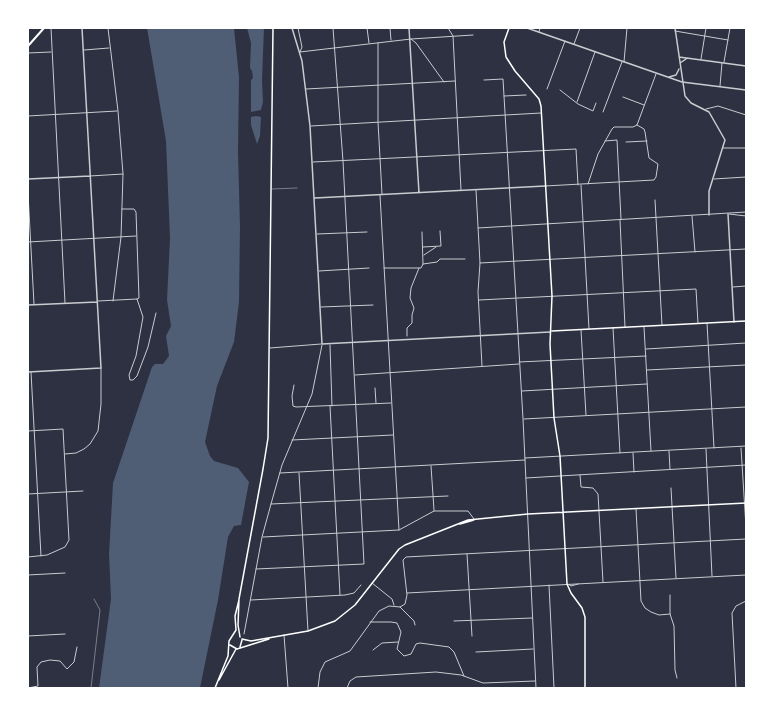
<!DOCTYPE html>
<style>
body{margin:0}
#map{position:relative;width:774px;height:716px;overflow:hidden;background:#2d3142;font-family:"Open Sans",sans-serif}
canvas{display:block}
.frame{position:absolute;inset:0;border:29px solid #fff;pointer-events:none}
</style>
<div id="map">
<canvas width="774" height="716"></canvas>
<div class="frame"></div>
</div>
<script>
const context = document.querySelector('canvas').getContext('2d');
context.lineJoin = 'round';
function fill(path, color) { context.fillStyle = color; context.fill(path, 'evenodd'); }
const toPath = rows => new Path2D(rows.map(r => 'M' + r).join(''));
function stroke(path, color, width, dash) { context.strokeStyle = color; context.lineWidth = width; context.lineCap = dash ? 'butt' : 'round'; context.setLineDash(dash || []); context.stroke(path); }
fill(toPath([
 [147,28,234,28,239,77,238,152,240,227,239,302,234,342,217,386,205,442,210,456,214,461,238,468,249,482,241,525,234,526,228,537,218,600,200,688,99,688,111,599,109,554,113,483,152,367,155,364,163,364,169,356,166,336,171,326,167,300,170,238,166,141],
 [247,28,264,28,262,80,263,102,261,110,251,112,251,80,253,78,252,71,250,68,251,43],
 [256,116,261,117,260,136,257,144,251,125,251,117]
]), '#4f5d75');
stroke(toPath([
 [272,189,297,188],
 [91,688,100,610,94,599]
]), '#caccd0', 0.5);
stroke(toPath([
 [422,232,423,264],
 [423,247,441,246,440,231],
 [424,255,436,247],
 [384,268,421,268,423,264,437,262,440,259,465,259],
 [407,336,407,328,412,323,412,315,414,308,410,298,411,288,419,268]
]), '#caccd0', 1);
stroke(toPath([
 [51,28,65,303],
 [108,28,118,111,123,174,121,237,113,301],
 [298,28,302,47,300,52],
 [367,28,369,43],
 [390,28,391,40],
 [448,28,453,36,461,190],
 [675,31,728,40],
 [539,32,540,28],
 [411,39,416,43,444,82],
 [378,43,378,122,382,194],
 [574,44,580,28],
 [84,50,109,48],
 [300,52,411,39,473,35],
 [28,53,51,52],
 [701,59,706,28],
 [624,62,627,28],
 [724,62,730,28],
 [484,80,503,79,523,419,536,688],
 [720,86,722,63],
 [306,89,455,81],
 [547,89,565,41],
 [560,90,578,104,593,111,596,103],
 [504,96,526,95],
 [623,97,644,105],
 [577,102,595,52],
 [706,109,718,106,746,115],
 [603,112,622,62],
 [28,116,117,111],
 [311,126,541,113],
 [605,141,617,140,621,219],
 [626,142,647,141],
 [723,148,746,148],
 [313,162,576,149,578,185],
 [90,176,123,174],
 [714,179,746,177],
 [588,184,598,154,612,129,614,127,633,127,637,125,656,74],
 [581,185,589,329],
 [545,186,654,180,656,177,658,164,649,158,645,132,644,129,637,125],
 [476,190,480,263,478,292,482,366],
 [28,193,34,304],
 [380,195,399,530],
 [655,200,662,325],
 [122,209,134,209,136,212,139,298,137,299],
 [729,214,746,216],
 [692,216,695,252],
 [620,220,625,327],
 [478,228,746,212],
 [317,234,367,232],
 [28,242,136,236],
 [480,263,746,249],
 [319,271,369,268],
 [733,287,746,286],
 [479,300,696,289,698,323],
 [98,301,137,299,143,317,136,356,129,375,130,380,133,380,137,376,148,347,156,313],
 [321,307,373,305],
 [707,323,714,448],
 [644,327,651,451],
 [613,328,620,453],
 [581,330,586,415],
 [330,345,332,406],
 [270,348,321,344],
 [646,349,746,343],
 [519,362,646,356],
 [647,370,746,365],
 [31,372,41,556],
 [355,375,519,364],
 [294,385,292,396,293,406,296,407,391,403],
 [375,388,376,403],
 [522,391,647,384],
 [330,406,340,595],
 [524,419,746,407],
 [28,431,63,429,69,540,65,547,47,555,28,557],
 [292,440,393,435],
 [741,448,746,527],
 [706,449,712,576],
 [669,451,670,469],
 [633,453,634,472],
 [65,454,76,453,84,449,90,444,98,431,101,404,101,368],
 [525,458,746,446],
 [431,466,434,510],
 [280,473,525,460],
 [299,473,308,631],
 [580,475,581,487,593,488,598,494,603,582],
 [526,478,746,465],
 [671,488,676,578],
 [28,494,83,491],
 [271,504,448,496],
 [636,509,641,601,645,608,651,612,659,615,670,614],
 [434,511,468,511,474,519],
 [263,537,399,530,434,511],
 [467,554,472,636],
 [256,569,364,564,343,161,333,28],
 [28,575,65,573],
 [372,583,392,599,394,605],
 [568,584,571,586,578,584],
 [549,585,554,688],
 [407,593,746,575],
 [670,595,670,614,674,626,675,670,677,678],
 [251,600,345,595,354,593,361,585],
 [400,607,414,621,415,625],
 [454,621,532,618],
 [370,622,391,622,397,623,401,632,397,649,404,656,411,654,416,644,420,643,449,647,454,652,464,676],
 [244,634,262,537,271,504,282,465,312,394,322,345],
 [284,635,288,688],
 [28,636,65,634],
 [373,650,382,643,398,642],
 [476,652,533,649],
 [28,688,38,686,37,667,41,662,50,660,60,661,67,669,74,662,77,647],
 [318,688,320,672,325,662,350,651,379,611,389,606,400,607,405,604,407,595,403,560,406,557,746,539],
 [347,688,350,681,356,677,436,672,461,675,483,683,535,681],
 [736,688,732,613,736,606,746,601]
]), '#caccd0', 1);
stroke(toPath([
 [292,28,302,61,310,126,322,344,550,332],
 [409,28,419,193],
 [527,28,682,82,746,90],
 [675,28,685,96,691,103,709,112,725,140,709,191,709,215],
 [679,57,746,66],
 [680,63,686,59],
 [669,77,676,75,679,69],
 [28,179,90,176],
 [315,198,545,186],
 [728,214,734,322],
 [28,305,97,302],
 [28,372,101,368,82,28]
]), '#caccd0', 1.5);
stroke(toPath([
 [509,28,504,42,506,57,515,71,539,99,541,106,552,296,550,344,554,418,560,456,567,584,571,593,582,608,585,617,585,688],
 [552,331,746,321],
 [460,524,474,520],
 [240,637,238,625,239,599,263,469,268,438,273,28],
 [242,639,251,641,308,631,335,621,355,605,399,549,405,545,468,520,528,514,746,503],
 [230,645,237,649,269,639],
 [240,647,242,640],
 [219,680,236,649],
 [215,688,228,656,229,641,236,630,235,616,239,600]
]), '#fff', 1.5);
stroke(toPath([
 [28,46,44,28]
]), '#fff', 2);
</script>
